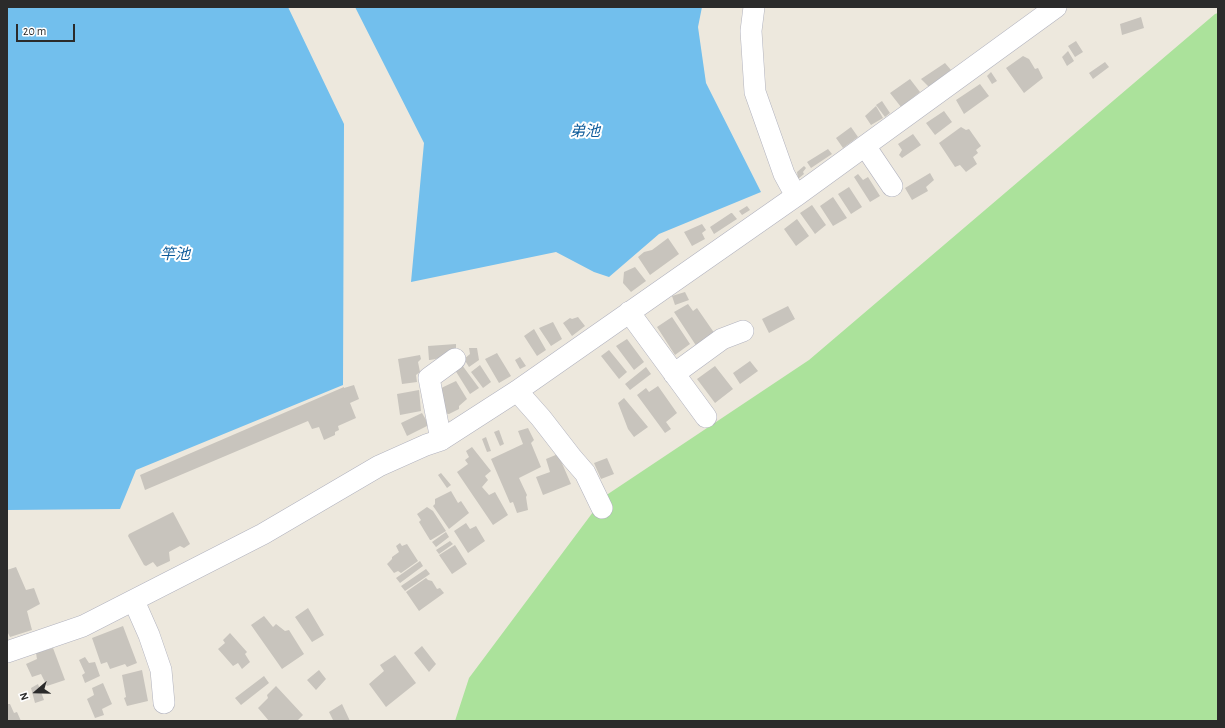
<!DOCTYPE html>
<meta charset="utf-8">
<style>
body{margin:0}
#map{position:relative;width:1225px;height:728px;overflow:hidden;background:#ede8dd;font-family:"Alegreya Sans",sans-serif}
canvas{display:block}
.frame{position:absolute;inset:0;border:8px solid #2b2b2b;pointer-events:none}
.north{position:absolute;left:16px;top:672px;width:40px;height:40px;-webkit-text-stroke:3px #fff;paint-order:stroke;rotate:250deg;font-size:11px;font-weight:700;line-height:16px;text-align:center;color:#2b2b2b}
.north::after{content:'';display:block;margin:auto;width:14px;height:18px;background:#2b2b2b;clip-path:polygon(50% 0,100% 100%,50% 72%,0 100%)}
.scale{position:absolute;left:16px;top:24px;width:59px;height:18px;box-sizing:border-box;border:2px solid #2b2b2b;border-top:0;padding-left:5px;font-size:12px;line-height:14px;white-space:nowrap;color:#2b2b2b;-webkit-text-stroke:3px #fff;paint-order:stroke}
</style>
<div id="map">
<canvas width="1225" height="728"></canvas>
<div class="frame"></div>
<div class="north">N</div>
<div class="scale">20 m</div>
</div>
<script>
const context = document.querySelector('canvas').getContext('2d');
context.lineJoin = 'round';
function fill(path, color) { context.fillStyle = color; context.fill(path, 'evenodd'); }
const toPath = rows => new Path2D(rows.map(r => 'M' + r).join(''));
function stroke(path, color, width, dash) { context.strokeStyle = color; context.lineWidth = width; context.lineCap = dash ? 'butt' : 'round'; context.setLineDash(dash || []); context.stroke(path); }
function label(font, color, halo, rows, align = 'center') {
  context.font = font + ' "Alegreya Sans","Noto Sans JP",sans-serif'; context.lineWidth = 4; context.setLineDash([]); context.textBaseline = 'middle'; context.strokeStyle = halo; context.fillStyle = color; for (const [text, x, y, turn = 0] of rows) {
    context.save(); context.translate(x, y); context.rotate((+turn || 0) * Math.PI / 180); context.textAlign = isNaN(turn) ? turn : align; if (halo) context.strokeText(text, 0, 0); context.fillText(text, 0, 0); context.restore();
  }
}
fill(toPath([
 [1218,13,1218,721,455,721,469,678,605,496,809,360,1215,14]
]), '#abe29b');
fill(toPath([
 [7,7,288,7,344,124,343,385,136,470,120,509,7,510],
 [355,7,702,7,698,27,706,83,761,192,659,234,609,277,594,272,556,252,411,282,424,143]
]), '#72bfed');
fill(toPath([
 [1141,17,1144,28,1122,35,1120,24],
 [1076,41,1083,52,1075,57,1068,46],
 [1068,51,1074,61,1067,66,1062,57],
 [1023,56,1029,59,1035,69,1038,68,1043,78,1024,93,1006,68],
 [1105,62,1109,67,1093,79,1089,73],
 [945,63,951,70,929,87,921,79],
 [991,72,997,81,992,84,987,76],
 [910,79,920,92,901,107,890,93],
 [980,84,989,96,964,114,956,100],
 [882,101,890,113,885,117,876,105],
 [876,106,883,118,871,125,865,116],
 [944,111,952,122,935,135,926,123],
 [851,127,858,137,843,148,836,138],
 [961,127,966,130,969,129,981,146,976,150,978,153,973,157,977,164,966,172,960,165,955,167,939,143],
 [913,134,921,145,902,158,899,155,902,150,898,144],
 [828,149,832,154,811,168,807,162],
 [804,166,806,168,803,172,804,174,798,179,797,172],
 [930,173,934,180,926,187,928,191,912,200,905,188],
 [858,174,863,180,868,177,880,196,870,202,854,177],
 [849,187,862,207,851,214,838,194],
 [833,197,847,218,833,226,820,206],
 [812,205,826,225,815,234,800,213],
 [747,206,750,210,742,215,739,211],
 [731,213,732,213,737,219,714,234,710,227],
 [797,219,809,236,796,246,784,229],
 [702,224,706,230,702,233,705,239,692,246,684,232],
 [668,238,679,254,650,275,638,257,644,252,652,250],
 [635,267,646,281,631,292,623,283,624,272],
 [685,292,689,300,675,305,672,296],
 [688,304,693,311,697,308,715,334,697,347,674,312],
 [788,306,795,319,769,333,762,319],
 [578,317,585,326,572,336,563,323,570,318,572,319],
 [672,317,690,344,675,355,657,327],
 [553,322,562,339,551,346,539,328],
 [534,329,546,350,537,356,524,336],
 [627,339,644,362,634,370,616,346],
 [456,344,456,350,451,356,430,360,429,360,428,346],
 [469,348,477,348,479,360,469,367,464,359,470,354],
 [609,350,627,372,619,379,601,356],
 [497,353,511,376,499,383,485,359],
 [420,355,421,359,418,362,420,372,416,375,417,382,402,384,398,359],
 [520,357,526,366,520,369,515,360],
 [750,361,758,371,740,384,733,373],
 [462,365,479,388,470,394,455,370],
 [480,365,491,382,483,388,471,372],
 [715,366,733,389,715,403,697,379],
 [646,367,651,374,630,390,625,384],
 [456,381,467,399,459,406,459,409,449,414,442,413,437,390],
 [354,385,359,399,350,403,356,418,338,426,339,430,335,432,335,435,324,440,319,427,312,429,308,421,145,490,140,475,344,387,344,388],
 [658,386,677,413,666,422,671,429,665,433,637,395,646,388,649,392],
 [419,390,421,411,400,415,397,394],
 [624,398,648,427,634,437,628,429,618,403],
 [422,413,429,425,407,436,401,423],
 [528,428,534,440,531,443,541,467,519,478,527,495,526,497,528,510,517,513,513,502,510,503,491,459,523,444,518,431],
 [499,430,504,444,500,446,494,432],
 [486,437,491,451,487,452,482,439],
 [472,447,491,471,485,476,488,480,482,487,489,495,495,492,508,515,493,525,457,472,468,464,465,460,469,457,466,451],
 [558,454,571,484,543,495,536,477,550,472,546,459],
 [607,458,614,474,601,479,594,463],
 [441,473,451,485,447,488,438,475],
 [451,491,458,503,461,501,469,513,449,529,433,506,435,504,435,499],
 [427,507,433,511,446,531,431,540,430,540,419,522,421,520,417,514],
 [173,512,190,544,184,548,180,546,169,552,170,561,157,567,153,562,146,566,144,565,128,536,129,534],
 [466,523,470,529,476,526,485,541,468,553,454,531],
 [446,532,449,537,436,547,432,542],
 [450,541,453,544,439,554,436,550],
 [400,543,402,546,407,544,418,561,401,573,398,571,394,573,387,564,392,559,392,557,399,552,396,546],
 [455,545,467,564,452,574,439,555],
 [420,561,423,566,400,583,396,578],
 [16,567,26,590,34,588,40,604,27,611,32,630,10,637,7,631,7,570],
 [426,569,430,574,405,591,401,586],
 [426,578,428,580,432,581,437,589,440,588,444,593,419,611,406,592],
 [308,608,324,635,312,642,295,617],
 [264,616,273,627,276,624,285,631,289,630,304,654,282,669,251,625],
 [123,626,137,663,127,667,125,664,110,669,107,662,101,664,92,638],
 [230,633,247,652,245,654,250,662,242,669,238,663,233,666,218,649,225,643,223,640],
 [422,646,436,664,429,672,414,653],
 [53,648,65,680,47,686,41,674,32,677,26,664,37,659,36,653],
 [395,655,416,683,386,707,369,684,384,671,380,665],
 [85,657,89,663,95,662,100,676,85,683,82,675,85,673,79,660],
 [142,670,148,701,127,706,124,698,126,697,122,675],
 [319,670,326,679,316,690,307,680],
 [264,676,269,683,241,705,235,698],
 [103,683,112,704,102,709,104,715,95,718,87,699,94,695,92,688],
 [38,684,44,700,35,703,31,688],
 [276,686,303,715,297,721,269,721,258,708,268,698,267,695],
 [7,704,10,704,14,713,17,712,21,721,7,721],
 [342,704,350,721,332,721,333,720,329,712]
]), '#c8c4bd');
const street = toPath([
 [754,7,751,31,755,92,784,174,796,196],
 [865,146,892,186],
 [629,312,706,417],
 [674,374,722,339,743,331],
 [517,391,541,418,572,458,585,473,602,508],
 [441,440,429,378,455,359],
 [134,601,149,635,161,670,164,703],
 [7,652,83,626,263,534,379,466,426,445,441,440,517,391,796,196,1056,7]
]);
stroke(street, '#b1b2be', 22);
stroke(street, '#fff', 21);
label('italic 15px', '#0f5c9b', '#fff', [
 ["弟池",585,131],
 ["竿池",175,254]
]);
</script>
